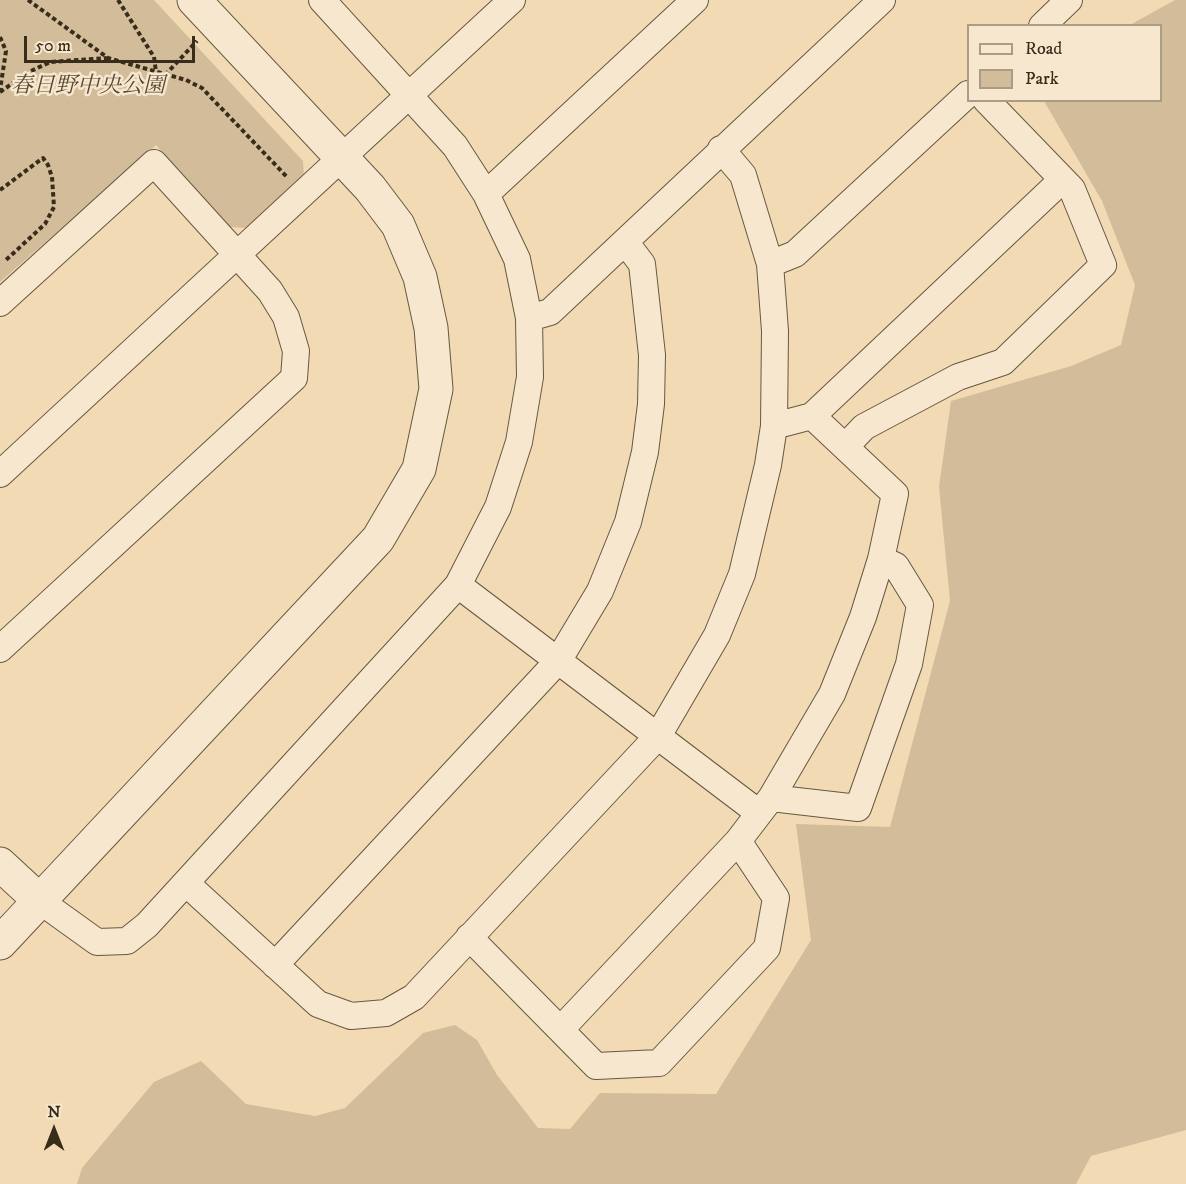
<!DOCTYPE html>
<meta charset="utf-8">
<style>
body{margin:0}
#map{position:relative;width:1186px;height:1184px;overflow:hidden;background:#f2dab4;font-family:"IM FELL DW Pica",serif}
canvas{display:block}
.legend{position:absolute;left:967px;top:24px;width:195px;height:78px;box-sizing:border-box;background:#f7e7ce;border:2px solid #ab9c86;margin:0;padding:8px 10px;list-style:none;font-size:18px;color:#382c1b}
.legend li{display:flex;align-items:center;gap:12px;height:30px}
.legend b{width:30px;border:2px solid #ab9c86}
.north{position:absolute;left:24px;top:1100px;width:60px;height:60px;-webkit-text-stroke:4px #f7e7ce;paint-order:stroke;rotate:0deg;font-size:16px;font-weight:700;line-height:24px;text-align:center;color:#382c1b}
.north::after{content:'';display:block;margin:auto;width:21px;height:27px;background:#382c1b;clip-path:polygon(50% 0,100% 100%,50% 72%,0 100%)}
.scale{position:absolute;left:24px;top:36px;width:171px;height:27px;box-sizing:border-box;border:3px solid #382c1b;border-top:0;padding-left:8px;font-size:18px;line-height:21px;white-space:nowrap;color:#382c1b;-webkit-text-stroke:4px #f7e7ce;paint-order:stroke}
</style>
<div id="map">
<canvas width="1186" height="1184"></canvas>
<ul class="legend">
<li><b style="height:8px;background:#f7e7ce"></b>Road</li>
<li><b style="height:16px;background:#d2bc9a"></b>Park</li>
</ul>
<div class="north">N</div>
<div class="scale">50 m</div>
</div>
<script>
const context = document.querySelector('canvas').getContext('2d');
context.lineJoin = 'round';
function fill(path, color) { context.fillStyle = color; context.fill(path, 'evenodd'); }
const toPath = rows => new Path2D(rows.map(r => 'M' + r).join(''));
function stroke(path, color, width, dash) { context.strokeStyle = color; context.lineWidth = width; context.lineCap = dash ? 'butt' : 'round'; context.setLineDash(dash || []); context.stroke(path); }
function label(font, color, halo, rows, align = 'center') {
  context.font = font + ' "IM FELL DW Pica","Noto Serif JP",serif'; context.lineWidth = 5; context.setLineDash([]); context.textBaseline = 'middle'; context.strokeStyle = halo; context.fillStyle = color; for (const [text, x, y, turn = 0] of rows) {
    context.save(); context.translate(x, y); context.rotate((+turn || 0) * Math.PI / 180); context.textAlign = isNaN(turn) ? turn : align; if (halo) context.strokeText(text, 0, 0); context.fillText(text, 0, 0); context.restore();
  }
}
fill(toPath([
 [0,0,154,0,303,161,304,178,248,228,228,227,156,145,0,282],
 [1175,0,1186,0,1186,1130,1091,1156,1076,1184,77,1184,82,1168,154,1082,201,1061,246,1104,315,1116,345,1108,423,1033,455,1025,477,1040,497,1075,538,1128,570,1129,600,1093,716,1094,811,940,796,824,890,827,950,601,939,487,951,401,1071,366,1121,345,1135,285,1102,201,1044,101,1160,100,1160,26,1130,25]
]), '#d2bc9a');
const minor = toPath([
 [1042,26,1069,0],
 [486,194,695,0],
 [770,264,795,254,968,94],
 [0,303,154,163,270,291,286,317,296,351,294,378,0,649],
 [529,318,550,312,882,0],
 [774,426,812,416,1061,181],
 [845,447,864,427,958,377,1003,362,1103,265,1072,189,986,100],
 [0,474,512,0],
 [458,585,759,813],
 [771,798,858,808,909,664,920,605,896,566,881,559],
 [187,884,318,1004,351,1016,386,1013,414,997,658,736,717,635,742,574,768,465,774,426,775,331,770,264,743,175,721,149],
 [40,901,97,942,127,941,147,925,458,585,498,507,519,442,530,377,529,318,517,259,486,194,455,146,322,0],
 [469,937,596,1066,659,1063,767,948,776,898,738,841],
 [275,965,558,661,600,591,628,522,645,452,651,404,652,355,642,264,626,243],
 [562,1028,738,841,771,798,832,694,863,617,881,559,895,494,812,416]
]);
const tertiary = toPath([
 [0,864,40,901],
 [0,943,378,539,419,469,436,389,431,328,420,277,398,225,370,188,194,0]
]);
stroke(minor, '#665841', 28);
stroke(tertiary, '#665841', 35);
stroke(toPath([
 [28,0,108,58,186,80,202,88,287,177],
 [118,0,154,57,156,72],
 [0,37,6,51,0,90],
 [165,75,197,41],
 [0,92,29,72,50,62,108,58],
 [0,190,43,158,48,165,52,177,54,207,45,224,6,260]
]), '#382c1b', 4, [4.5, 3]);
stroke(minor, '#f7e7ce', 26);
stroke(tertiary, '#f7e7ce', 33);
label('italic 22px', '#574934', '#f7e7ce', [
 ["春日野中央公園",88,87]
]);
</script>
